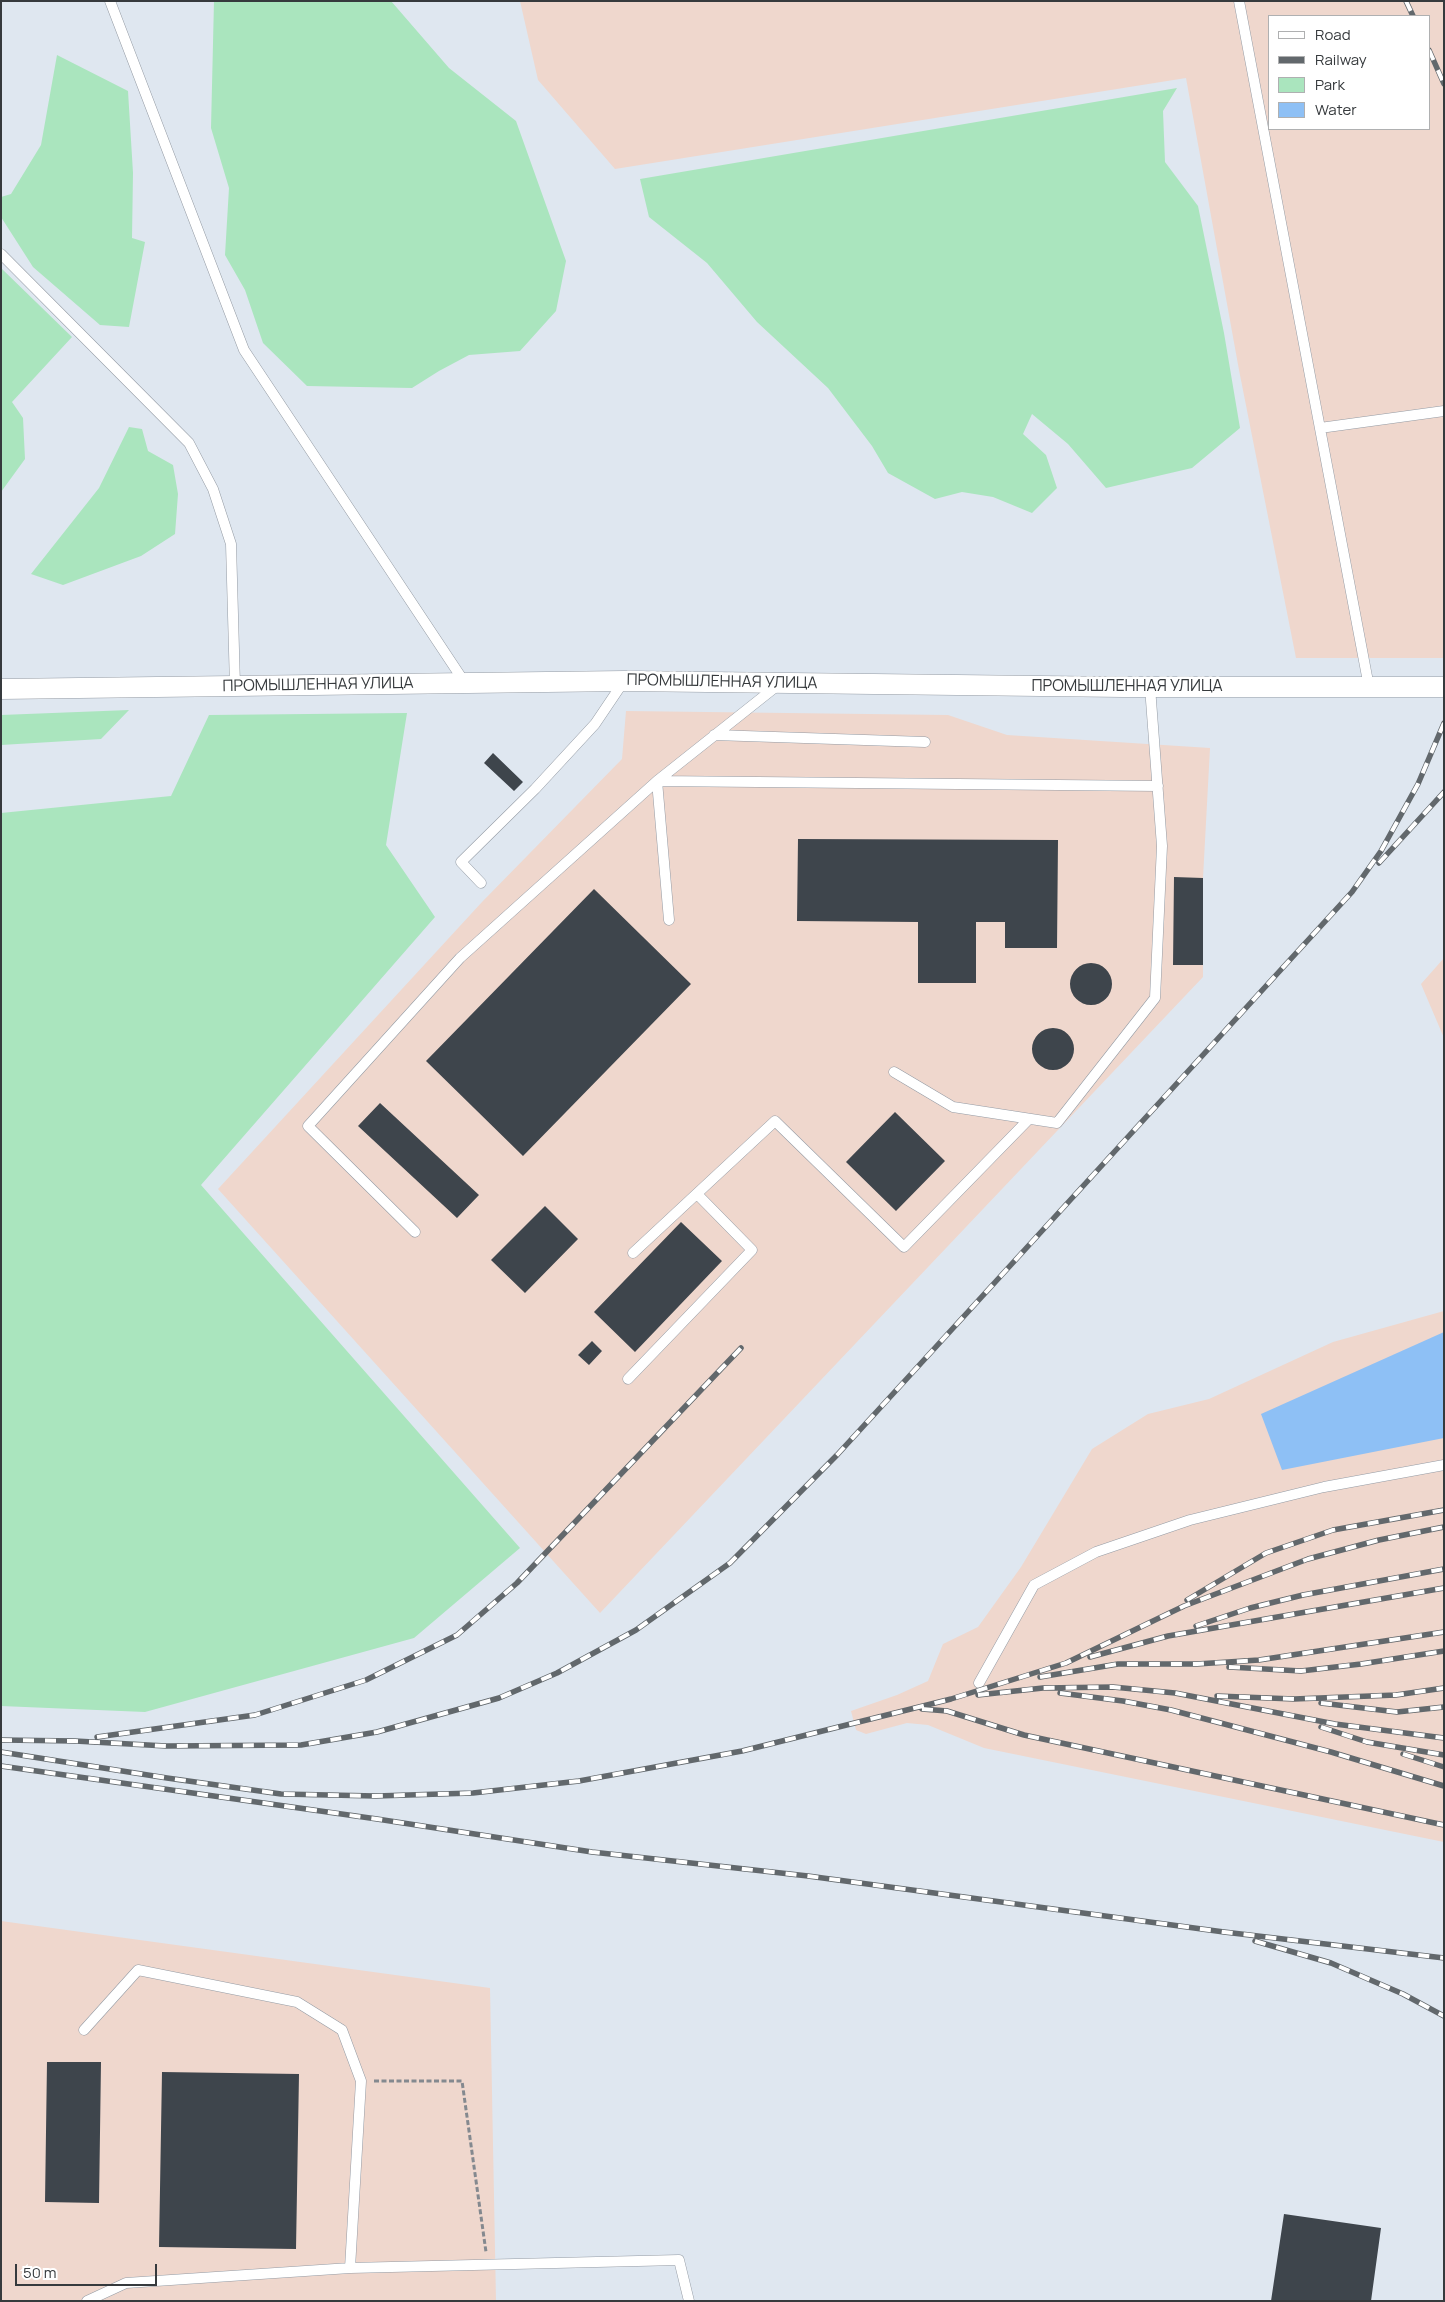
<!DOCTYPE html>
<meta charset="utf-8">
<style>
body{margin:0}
#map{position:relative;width:1445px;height:2302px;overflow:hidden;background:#dfe7f0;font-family:Manrope,sans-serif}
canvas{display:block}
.frame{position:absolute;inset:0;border:2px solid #363a3d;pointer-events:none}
.legend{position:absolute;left:1268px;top:15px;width:162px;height:115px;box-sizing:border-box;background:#fff;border:1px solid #afb0b1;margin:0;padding:6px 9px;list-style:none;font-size:15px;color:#363a3d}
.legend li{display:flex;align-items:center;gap:10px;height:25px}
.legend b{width:25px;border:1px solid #afb0b1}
.scale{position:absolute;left:15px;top:2264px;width:142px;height:22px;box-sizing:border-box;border:2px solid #363a3d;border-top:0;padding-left:6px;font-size:15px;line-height:18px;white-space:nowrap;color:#363a3d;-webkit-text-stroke:4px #fff;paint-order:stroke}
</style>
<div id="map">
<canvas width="1445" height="2302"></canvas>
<div class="frame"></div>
<ul class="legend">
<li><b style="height:6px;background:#fff"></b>Road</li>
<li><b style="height:6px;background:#62686c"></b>Railway</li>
<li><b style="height:14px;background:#aae5be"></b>Park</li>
<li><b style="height:14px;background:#8ec0f5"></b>Water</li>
</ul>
<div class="scale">50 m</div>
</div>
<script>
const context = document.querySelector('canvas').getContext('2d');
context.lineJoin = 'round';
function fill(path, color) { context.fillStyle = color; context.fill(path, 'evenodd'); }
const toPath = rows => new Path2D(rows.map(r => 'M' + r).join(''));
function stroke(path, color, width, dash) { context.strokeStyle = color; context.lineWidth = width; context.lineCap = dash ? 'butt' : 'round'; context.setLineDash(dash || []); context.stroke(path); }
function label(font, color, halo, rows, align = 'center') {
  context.font = font + ' Manrope,sans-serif'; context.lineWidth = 5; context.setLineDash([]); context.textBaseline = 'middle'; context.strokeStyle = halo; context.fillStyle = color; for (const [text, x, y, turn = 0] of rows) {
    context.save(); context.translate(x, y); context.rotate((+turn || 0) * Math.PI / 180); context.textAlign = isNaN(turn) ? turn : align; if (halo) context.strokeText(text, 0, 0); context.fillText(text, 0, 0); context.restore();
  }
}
fill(toPath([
 [520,1,1444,1,1444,658,1296,658,1239,370,1186,78,615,169,538,80],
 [1269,16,1429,16,1429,129,1269,129],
 [626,711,948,715,1007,735,1210,748,1203,878,1203,977,600,1613,218,1189,482,902,622,759],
 [1444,958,1444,1038,1421,984],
 [1444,1311,1444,1842,984,1748,928,1725,907,1723,866,1734,856,1730,851,1711,897,1695,928,1681,943,1644,978,1627,1021,1567,1092,1449,1148,1414,1209,1399,1333,1342],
 [1,1921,490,1988,496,2301,1,2301]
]), '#efd7cd');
fill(toPath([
 [214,1,391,1,449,68,516,121,566,261,556,311,520,351,469,355,439,371,412,388,307,386,263,343,245,290,225,255,229,188,211,128],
 [57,55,128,91,133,173,132,238,145,242,129,327,100,325,33,267,1,217,1,197,11,194,41,145],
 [1177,88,1163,111,1165,162,1198,206,1224,333,1240,428,1192,468,1106,488,1068,444,1032,414,1023,434,1046,455,1057,488,1032,513,993,497,962,492,935,499,888,473,872,446,828,388,757,322,707,263,649,217,640,179],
 [1,268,72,337,12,402,23,418,25,459,1,492],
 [129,427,142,429,148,451,173,465,178,494,175,534,141,556,63,585,31,574,99,488],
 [129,710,101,739,1,745,1,715],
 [407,713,386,845,435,917,201,1185,520,1548,414,1638,145,1712,1,1706,1,813,171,796,209,715]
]), '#aae5be');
fill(toPath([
 [1444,1332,1444,1438,1282,1470,1261,1414]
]), '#8ec0f5');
fill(toPath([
 [493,753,523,782,514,791,484,763],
 [798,839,1058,840,1057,948,1005,948,1005,922,976,922,976,983,918,983,918,922,797,921],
 [1174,877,1203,878,1203,965,1173,965],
 [594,889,691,984,523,1156,426,1061],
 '1070 984a21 21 0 1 1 42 0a21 21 0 1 1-42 0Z',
 '1032 1049a21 21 0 1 1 42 0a21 21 0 1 1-42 0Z',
 [380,1103,479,1195,457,1218,358,1126],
 [895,1112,945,1161,896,1211,846,1162],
 [545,1206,578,1239,525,1293,491,1260],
 [681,1222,722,1261,635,1352,594,1312],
 [592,1341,602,1351,589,1365,578,1355],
 [47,2062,101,2062,99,2203,45,2202],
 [162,2072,299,2074,296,2249,159,2247],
 [1284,2214,1381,2228,1371,2301,1271,2301]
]), '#3e454c');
const lane = toPath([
 [110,1,244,350,465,683],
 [1239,1,1369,687],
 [1,254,189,443,213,489,231,544,235,686],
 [1320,428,1444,411],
 [714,735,925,742],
 [481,883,461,862,535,789,595,724,624,681],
 [669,920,657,781,1158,786],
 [894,1072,953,1107,1057,1123,1155,998,1162,846,1150,687],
 [415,1232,308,1126,460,958,657,781,778,685],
 [633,1253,775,1121,904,1247,1029,1119],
 [628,1379,752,1250,697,1194],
 [979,1683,1034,1585,1096,1552,1190,1520,1324,1487,1444,1465],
 [84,2030,138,1970,297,2002,342,2030,361,2081,350,2268,679,2260,689,2301],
 [87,2301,126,2283,350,2268]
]);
const street = toPath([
 [1,689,624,681,1123,687,1444,687]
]);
stroke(lane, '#949ba4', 11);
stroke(street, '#949ba4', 21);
stroke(toPath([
 [374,2081,462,2081,486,2252]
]), '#84898f', 3, [5, 2.5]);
stroke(lane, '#fff', 10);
stroke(street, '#fff', 20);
const rail = toPath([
 [1406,1,1413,16],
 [1429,50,1444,84],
 [1379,863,1444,792],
 [1187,1600,1266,1553,1333,1530,1444,1510],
 [1196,1626,1250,1608,1303,1595,1444,1569],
 [1090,1657,1168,1636,1444,1588],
 [1229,1667,1301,1671,1361,1664,1444,1651],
 [1040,1677,1118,1664,1197,1664,1259,1660,1444,1632],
 [1060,1693,1123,1701,1171,1710,1331,1752,1444,1786],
 [978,1695,1043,1688,1113,1687,1175,1693,1335,1724,1444,1738],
 [1217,1696,1294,1699,1396,1695,1444,1688],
 [1321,1703,1397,1712,1444,1707],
 [922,1709,947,1711,1024,1735,1444,1825],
 [1321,1727,1367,1742,1444,1755],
 [97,1737,255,1715,366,1680,457,1635,517,1583,741,1348],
 [1,1740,75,1741,166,1746,301,1745,377,1732,499,1698,557,1673,636,1630,730,1563,837,1455,1352,892,1381,851,1418,784,1444,723],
 [1,1752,167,1778,281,1794,376,1796,473,1793,579,1781,742,1751,951,1699,1066,1663,1184,1606,1308,1559,1379,1540,1444,1527],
 [1403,1754,1444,1767],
 [1,1766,377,1819,592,1852,808,1876,1224,1932,1444,1958],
 [1255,1941,1331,1963,1403,1994,1444,2016]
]);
stroke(rail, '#62686c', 5.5);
stroke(rail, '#fff', 4, [11]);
label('16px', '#363a3d', '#fff', [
 ["ПРОМЫШЛЕННАЯ УЛИЦА",722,682,1],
 ["ПРОМЫШЛЕННАЯ УЛИЦА",318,685,-1],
 ["ПРОМЫШЛЕННАЯ УЛИЦА",1127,687]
]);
</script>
